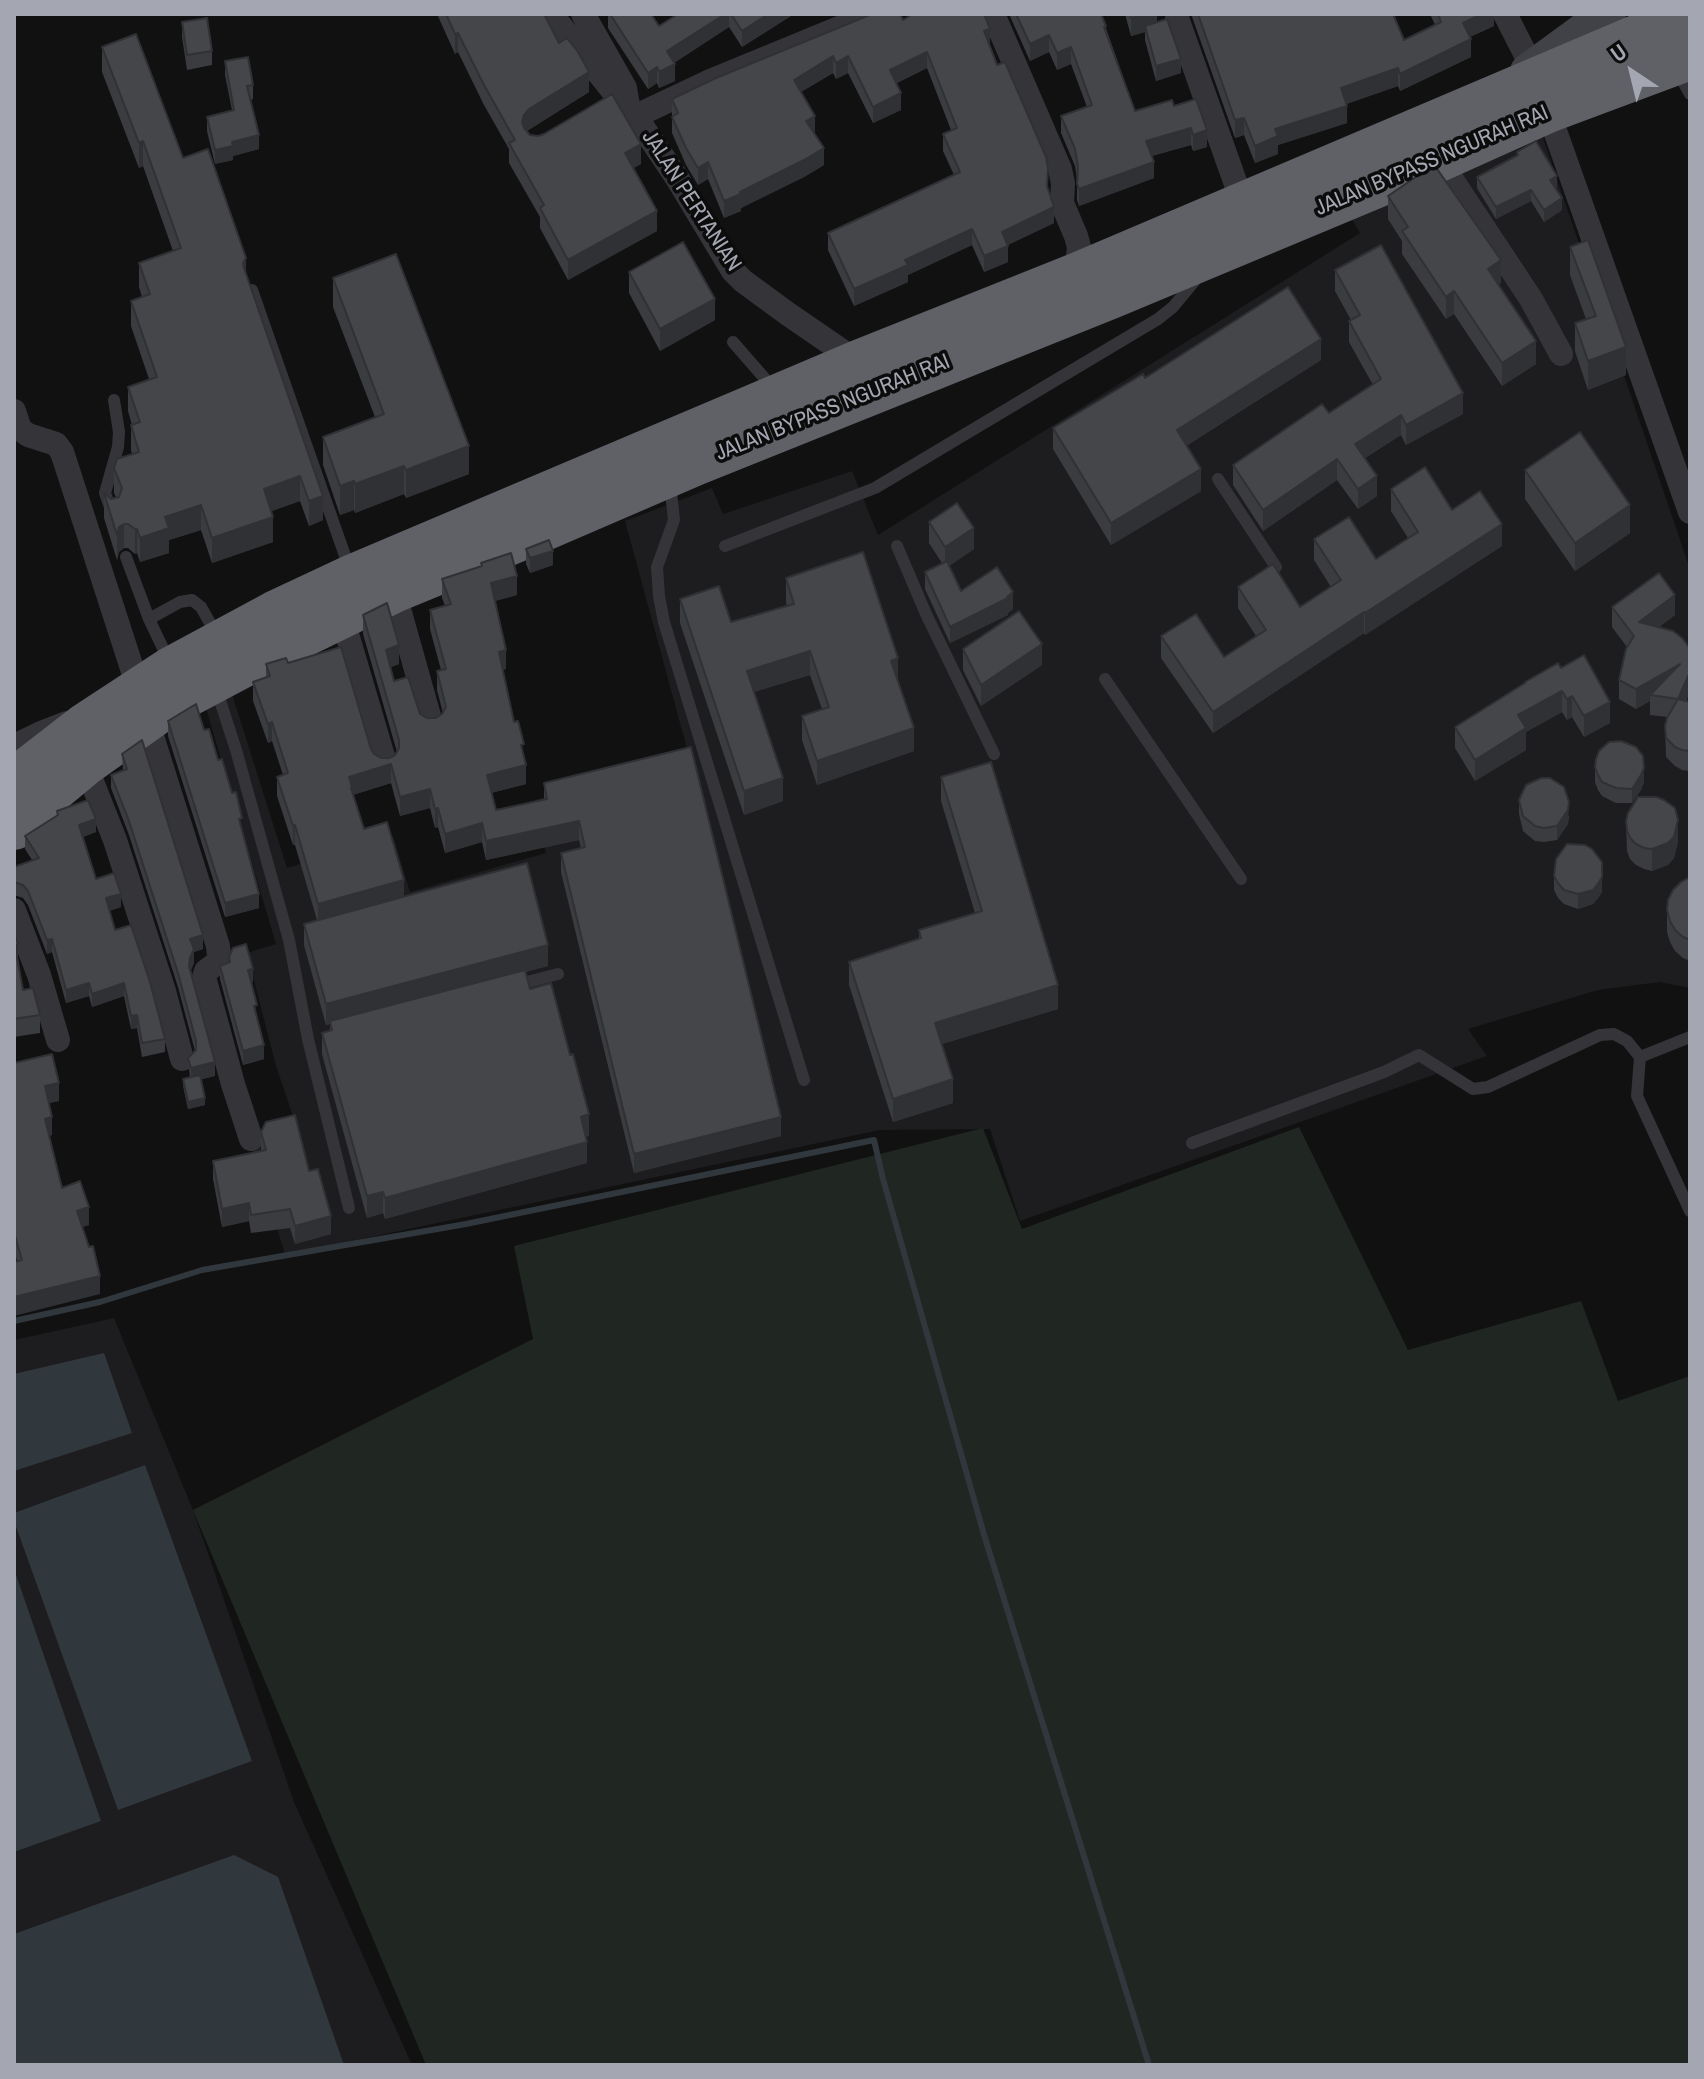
<!DOCTYPE html>
<style>
body{margin:0}
#map{position:relative;width:1704px;height:2079px;overflow:hidden;background:#111112;font-family:"Archivo Narrow",sans-serif}
canvas{display:block}
.frame{position:absolute;inset:0;border:16px solid #a4a7b1;pointer-events:none}
.north{position:absolute;left:1592px;top:32px;width:80px;height:80px;-webkit-text-stroke:6px #0c0c0d;paint-order:stroke;rotate:325deg;font-size:22px;font-weight:700;line-height:32px;text-align:center;color:#a4a7b1}
.north::after{content:'';display:block;margin:auto;width:28px;height:36px;background:#a4a7b1;clip-path:polygon(50% 0,100% 100%,50% 72%,0 100%)}
</style>
<div id="map">
<canvas width="1704" height="2079"></canvas>
<div class="frame"></div>
<div class="north">U</div>
</div>
<script>
const context = document.querySelector('canvas').getContext('2d');
context.lineJoin = 'round';
function fill(path, color) { context.fillStyle = color; context.fill(path, 'evenodd'); }
const toPath = rows => new Path2D(rows.map(r => 'M' + r).join(''));
function stroke(path, color, width, dash) { context.strokeStyle = color; context.lineWidth = width; context.lineCap = dash ? 'butt' : 'round'; context.setLineDash(dash || []); context.stroke(path); }
function label(font, color, halo, rows, align = 'center') {
  context.font = font + ' "Archivo Narrow",sans-serif'; context.lineWidth = 7; context.setLineDash([]); context.textBaseline = 'middle'; context.strokeStyle = halo; context.fillStyle = color; for (const [text, x, y, turn = 0] of rows) {
    context.save(); context.translate(x, y); context.rotate((+turn || 0) * Math.PI / 180); context.textAlign = isNaN(turn) ? turn : align; if (halo) context.strokeText(text, 0, 0); context.fillText(text, 0, 0); context.restore();
  }
}
fill(toPath([
 [1542,135,1690,569,1690,988,1660,982,1598,990,1468,1029,1487,1056,1020,1221,990,1129,880,1130,285,1255,251,1142,297,1128,276,1066,247,953,276,944,205,705,231,691,287,868,393,836,410,892,546,853,535,800,689,756,625,521,712,488,723,514,852,471,878,535,1360,233,1348,213],
 [114,1318,193,1510,294,1802,412,2065,14,2065,14,1340]
]), '#1d1d1f');
fill(toPath([
 [1299,1127,1408,1350,1581,1301,1618,1401,1690,1376,1690,2065,426,2065,193,1510,533,1339,514,1246,983,1128,1022,1229]
]), '#202621');
fill(toPath([
 [104,1353,132,1433,14,1471,14,1374],
 [145,1465,252,1761,118,1810,14,1521,14,1513],
 [14,1569,101,1821,14,1852],
 [234,1855,278,1877,344,2065,14,2065,14,1934]
]), '#30373d');
stroke(toPath([
 [14,1321,100,1302,202,1270,466,1224,874,1140,883,1179,985,1538,1149,2065]
]), '#30373d', 6);
stroke(toPath([
 [1676,69,1690,94],
 [252,290,350,570],
 [733,342,773,388],
 [1218,479,1276,567],
 [670,483,674,520,657,567,659,596,664,622,804,1080],
 [111,510,105,493,118,447,119,432,114,400],
 [725,546,875,488,1158,319,1173,307,1198,277],
 [897,546,926,614,994,754],
 [126,557,149,619,169,661],
 [149,619,180,602,192,600,201,607,218,637],
 [1105,679,1241,879],
 [216,688,236,750,289,940,308,1039,349,1208],
 [512,986,558,974],
 [1690,1037,1640,1057,1637,1096,1690,1211],
 [1192,1143,1384,1072,1419,1055,1473,1089,1488,1087,1600,1035,1614,1034,1627,1041,1640,1057]
]), '#353539', 12);
stroke(toPath([
 [551,14,617,96],
 [583,14,625,88,628,105,677,178,733,271,743,281,788,314,858,362],
 [993,14,1060,169,1063,183,1062,203,1076,236,1079,247,1076,275],
 [1505,14,1532,67],
 [1177,18,1243,204],
 [1548,111,1690,512],
 [636,116,710,81,873,14],
 [1439,160,1531,299,1561,354],
 [14,411,20,429,28,435,56,444,62,452,139,690],
 [394,591,431,723],
 [342,617,385,763],
 [147,720,218,946,219,956,217,963,206,971,204,977,233,1084,251,1139],
 [14,746,41,733,67,723],
 [85,764,115,840,164,991,182,1059],
 [14,910,39,975,58,1040]
]), '#353539', 24);
stroke(toPath([
 [1527,71,1583,30,1609,14]
]), '#414247', 34);
stroke(toPath([
 [14,780,85,725,172,668,274,613,353,576,858,362,1076,275,1690,14],
 [14,828,55,789,85,764,165,707,265,654,394,591,535,533,697,463,1113,296,1439,160,1548,111,1690,58]
]), '#5f6167', 44);
fill(toPath([
 [437,14,544,14,559,43,589,92,527,131,530,135,641,164,633,168,657,231,568,280,540,228,540,217,509,163,509,149,484,105,458,52,455,54],
 [608,14,651,14,659,26,678,14,794,14,742,47,729,27,674,63,675,81,659,88,657,83,648,89,608,28],
 [1009,14,1101,14,1135,111,1174,106,1207,147,1193,151,1191,145,1152,156,1154,178,1079,206,1077,200,1077,180,1075,166,1061,133,1061,116,1087,107,1071,64,1057,70,1049,52,1030,61],
 [1125,14,1157,14,1157,22,1181,73,1156,81,1145,40,1145,32,1131,36],
 [1191,14,1401,14,1394,17,1404,40,1435,25,1430,14,1494,14,1494,26,1470,37,1471,57,1400,91,1398,86,1346,104,1347,123,1278,145,1278,154,1255,163,1244,135,1235,138],
 [903,20,990,45,1048,188,1054,223,1007,245,1008,262,984,272,972,245,908,275,908,282,854,306,828,250,828,233,954,175,943,151,943,134,951,130,927,68,897,83,901,110,873,123,848,73,836,79,833,73,801,92,815,132,814,133,824,165,804,177,741,208,741,211,724,218,708,179,698,185,686,165,672,133,672,99],
 [182,22,212,51,212,65,187,70,182,37],
 [102,47,183,158,246,276,323,520,309,526,300,501,271,511,273,542,212,563,201,530,169,540,169,553,140,562,137,553,135,554,128,548,124,548,119,552,117,560,104,518,104,493,111,499,116,497,114,493,114,468,132,454,131,450,131,425,132,425,128,411,128,387,149,379,131,326,131,301,142,297,139,287,139,263,173,251,143,166,139,168,102,72],
 [225,61,253,85,253,99,251,100,259,149,233,156,233,160,215,164,207,131,207,117,232,110,225,75],
 [1517,152,1557,188,1556,189,1562,210,1544,222,1531,201,1496,219,1477,188,1477,177,1517,156],
 [1388,196,1501,283,1498,284,1536,364,1502,386,1454,314,1446,319,1402,254,1402,241,1388,219],
 [1570,247,1626,375,1588,390,1575,351,1575,323,1586,319,1570,275],
 [1335,270,1463,414,1406,445,1401,435,1365,458,1377,496,1358,509,1337,480,1263,531,1233,485,1233,465,1329,413,1373,385,1349,342,1349,321,1351,320,1335,291],
 [629,272,715,320,660,351,629,293],
 [333,278,469,474,406,498,404,494,355,513,354,510,340,515,323,465,323,437,375,417,333,307],
 [1321,360,1186,446,1201,491,1111,545,1053,449,1053,428,1145,378],
 [1525,470,1630,533,1575,571,1525,499],
 [1391,489,1452,510,1502,546,1365,635,1364,633,1213,733,1161,658,1161,636,1224,657,1256,636,1238,608,1238,587,1300,607,1331,587,1314,560,1314,539,1376,559,1408,538,1391,511],
 [929,522,974,549,949,566,961,591,1013,609,1008,613,1008,615,950,643,925,589,925,572,942,563,929,543],
 [526,549,553,565,530,573,526,564],
 [786,578,898,682,914,751,817,785,802,740,802,716,822,709,810,675,754,692,783,801,744,815,680,623,680,599,731,622,787,606,786,602],
 [442,579,517,595,495,601,506,669,502,670,514,722,524,756,526,784,491,793,496,810,544,800,544,783,691,747,781,1136,634,1173,561,872,561,853,581,848,579,840,486,860,482,842,445,853,438,827,435,828,430,808,400,816,391,783,353,795,364,829,404,897,548,966,525,972,530,989,589,1136,586,1136,587,1163,385,1219,383,1213,367,1218,322,1054,322,1033,330,1031,330,1024,326,1025,304,945,304,924,317,920,295,845,293,845,277,796,277,777,283,775,272,741,268,743,253,701,253,682,266,677,266,664,288,663,371,749,374,754,381,758,390,758,395,755,397,752,363,634,363,615,399,664,391,667,394,681,420,714,427,718,436,718,443,713,437,690,437,671,441,670,430,629,430,610,445,606,442,598],
 [1612,607,1675,615,1659,627,1690,652,1690,698,1688,696,1686,701,1690,702,1690,771,1682,770,1675,766,1666,757,1665,726,1667,717,1650,715,1650,701,1636,709,1619,699,1619,680,1627,647,1612,627],
 [963,649,1042,665,981,706,963,670],
 [1561,668,1610,723,1584,737,1572,717,1567,720,1562,712,1526,732,1526,750,1475,781,1455,748,1455,727],
 [168,721,204,730,242,832,259,908,225,917,168,736],
 [122,754,203,949,194,952,194,963,191,970,215,1076,201,1079,205,1105,188,1109,183,1086,183,1079,190,1078,188,1058,195,1051,178,987,129,835,111,788,111,775,123,770],
 [1595,767,1644,782,1641,790,1632,803,1616,803,1602,796,1598,790,1595,782],
 [941,777,1058,1009,942,1044,953,1103,893,1122,849,985,849,962,919,939,919,930,975,913,941,801],
 [1519,800,1569,816,1568,824,1557,840,1544,842,1535,841,1523,831,1519,814],
 [57,811,96,832,83,837,96,879,121,907,109,911,115,930,165,1039,165,1052,142,1057,137,1028,131,1029,124,996,92,1007,89,996,66,1003,52,952,47,954,28,905,23,898,14,895,14,867,32,860,25,849,25,836,57,816],
 [1626,821,1678,842,1674,858,1668,865,1652,871,1644,869,1636,865,1630,859,1627,851],
 [1602,862,1602,892,1598,898,1593,904,1578,909,1564,904,1558,898,1554,890,1554,876],
 [1690,877,1690,961,1683,958,1675,951,1670,942,1667,932,1667,910],
 [14,934,23,990,40,1015,40,1033,14,1037],
 [229,957,253,982,251,983,264,1059,243,1065,220,979,220,966,229,962],
 [14,1063,59,1101,49,1103,52,1135,49,1136,62,1188,89,1225,82,1227,100,1294,17,1261,14,1250],
 [261,1132,309,1171,331,1234,295,1244,290,1228,251,1233,249,1221,222,1227,213,1179,213,1161,261,1151]
]), '#3b3c40');
fill(toPath([
 [725,14,729,14,729,27,667,67,667,51],
 [768,14,794,14,742,47,742,31],
 [1147,14,1157,14,1157,29,1145,26,1145,32,1131,36,1131,18],
 [1482,14,1494,14,1494,26,1463,40,1463,23],
 [990,29,990,45,984,47,984,31],
 [458,33,458,52,455,54,455,34],
 [1049,35,1049,52,1030,61,1030,44],
 [1471,39,1471,57,1400,91,1400,74],
 [1071,47,1071,64,1057,70,1057,53],
 [927,52,927,68,890,86,890,70],
 [833,56,833,73,794,96,794,80],
 [848,56,848,73,836,79,836,63],
 [1181,59,1181,73,1156,81,1156,66],
 [675,64,675,81,659,88,659,72],
 [657,67,657,83,648,89,648,73],
 [1398,68,1398,86,1341,106,1341,88],
 [589,72,589,92,529,129,524,134,522,122,524,115,529,109],
 [901,93,901,110,873,123,873,107],
 [1347,106,1347,123,1278,145,1278,154,1255,163,1255,146,1275,129],
 [815,116,815,132,806,137,806,121],
 [1244,118,1244,135,1235,138,1235,120],
 [1191,128,1191,145,1146,157,1146,141],
 [1207,130,1207,147,1193,151,1193,135],
 [259,135,259,149,233,156,233,160,215,164,215,150,232,142],
 [143,141,143,166,139,168,139,143],
 [641,144,641,164,625,173,625,153],
 [824,148,824,165,804,177,741,208,741,211,724,218,724,201],
 [708,162,708,179,698,185,698,168],
 [1154,162,1154,178,1079,206,1079,189],
 [1557,176,1557,188,1550,192,1550,180],
 [1531,190,1531,201,1496,219,1496,207],
 [1562,198,1562,210,1544,222,1544,210],
 [1054,207,1054,223,1002,248,1002,232],
 [657,211,657,231,568,280,568,260],
 [972,229,972,245,908,275,908,282,854,306,854,289,905,260],
 [1008,246,1008,262,984,272,984,256],
 [246,258,246,283,243,288,243,263],
 [1501,260,1501,283,1488,291,1488,269],
 [1454,291,1454,314,1446,319,1446,297],
 [715,299,715,320,660,351,660,329],
 [1321,339,1321,360,1177,451,1177,430],
 [1536,341,1536,364,1502,386,1502,363],
 [1626,347,1626,375,1588,390,1588,361],
 [1463,393,1463,414,1406,445,1406,425],
 [1401,415,1401,435,1355,464,1355,444],
 [469,446,469,474,406,498,406,470],
 [1337,459,1337,480,1263,531,1263,510],
 [404,466,404,494,355,513,355,484],
 [1201,469,1201,491,1111,545,1111,523],
 [300,476,300,501,264,514,264,489],
 [1377,476,1377,496,1358,509,1358,489],
 [354,481,354,510,340,515,340,486],
 [323,496,323,520,309,526,309,501],
 [201,505,201,530,169,540,169,553,140,562,140,538,165,517],
 [1630,505,1630,533,1575,571,1575,543],
 [273,517,273,542,212,563,212,538],
 [124,524,124,548,119,552,117,560,117,535,119,527],
 [1502,524,1502,546,1365,635,1365,613],
 [974,528,974,549,945,568,945,547],
 [135,529,137,529,137,553,135,554],
 [553,551,553,565,530,573,530,558],
 [517,576,517,595,491,602,491,583],
 [1013,592,1013,609,1008,613,1008,615,950,643,950,627],
 [1675,595,1675,615,1639,642,1639,622],
 [1364,612,1364,633,1213,733,1213,712],
 [1042,644,1042,665,981,706,981,685],
 [399,645,399,664,386,669,386,650],
 [506,650,506,669,499,671,499,652],
 [810,651,810,675,747,694,747,671],
 [898,658,898,682,891,661],
 [1680,664,1650,695,1650,701,1636,709,1636,689],
 [1688,676,1688,696,1678,719,1678,699],
 [1562,691,1562,712,1526,732,1526,750,1475,781,1475,760,1518,715],
 [1572,696,1572,717,1567,720,1567,699],
 [1610,702,1610,723,1584,737,1584,716],
 [272,722,272,741,268,743,268,724],
 [914,728,914,751,817,785,817,761],
 [391,764,391,783,352,795,349,777],
 [526,765,526,784,487,794,487,775],
 [1644,768,1644,782,1641,790,1632,803,1632,789],
 [783,778,783,801,744,815,744,791],
 [430,789,430,808,400,816,400,797],
 [1569,802,1568,824,1557,840,1557,826],
 [438,808,438,827,435,828,435,809],
 [96,819,96,832,79,838,79,825],
 [1678,820,1678,842,1674,858,1668,865,1652,871,1652,849],
 [579,821,579,840,486,860,486,841],
 [482,823,482,842,445,853,445,834],
 [295,825,295,845,293,845,293,826],
 [1602,877,1602,892,1598,898,1593,904,1578,909,1578,894],
 [404,880,404,899,318,923,318,904],
 [121,894,121,907,106,912,106,898],
 [259,894,259,908,225,917,225,903],
 [203,935,203,949,194,952,194,963,190,972,190,939],
 [52,939,52,952,47,954,47,940],
 [18,944,18,963,15,946],
 [548,945,548,966,326,1025,326,1004],
 [253,969,253,982,248,984,248,970],
 [89,983,89,996,66,1003,66,990],
 [124,983,124,996,92,1007,92,994],
 [1058,985,1058,1009,935,1046,935,1023],
 [137,1015,137,1028,131,1029,131,1016],
 [264,1045,264,1059,243,1065,243,1051],
 [215,1062,215,1076,191,1082,191,1068],
 [953,1079,953,1103,893,1122,893,1099],
 [59,1083,59,1101,45,1104,45,1086],
 [205,1098,205,1105,188,1109,188,1102],
 [589,1114,589,1136,581,1138,581,1117],
 [52,1117,52,1135,45,1137,45,1119],
 [781,1117,781,1136,634,1173,634,1154],
 [587,1142,587,1163,385,1219,385,1198],
 [383,1192,383,1213,367,1218,367,1196],
 [249,1203,249,1221,222,1227,222,1209],
 [89,1207,89,1225,77,1229,77,1211],
 [331,1216,331,1234,295,1244,295,1226],
 [100,1276,100,1294,14,1316,14,1297]
]), '#303134');
const building = toPath([
 [446,14,544,14,559,43,567,38,578,52,589,72,529,109,524,115,522,122,524,128,530,135,538,136,544,134,612,94,641,144,625,153,657,211,568,260,540,208,544,205,509,143,515,140,484,85,458,33,455,34,446,14],
 [610,14,651,14,659,26,678,14,725,14,667,51,675,64,659,72,657,67,648,73,610,14],
 [731,14,768,14,742,31,731,14],
 [872,14,900,14,903,20,913,14,984,14,990,29,984,31,997,65,1005,62,1046,157,1048,168,1047,186,1054,207,1002,232,1008,246,984,256,972,229,905,260,908,265,854,289,828,233,960,172,943,134,957,128,927,52,890,70,901,93,873,107,848,56,836,63,833,56,794,80,815,116,806,121,824,148,804,160,740,192,741,194,724,201,708,162,698,168,686,148,672,117,678,113,672,99,716,78,872,14],
 [1016,14,1101,14,1106,26,1104,27,1135,111,1172,100,1174,106,1196,99,1207,130,1193,135,1191,128,1146,141,1154,162,1079,189,1077,184,1078,167,1075,149,1061,116,1092,105,1071,47,1057,53,1049,35,1030,44,1016,14],
 [1130,14,1147,14,1131,18,1130,14],
 [1198,14,1393,14,1404,40,1441,22,1438,14,1482,14,1463,23,1471,39,1400,74,1398,68,1341,88,1347,106,1275,129,1278,136,1255,146,1244,118,1235,120,1198,14],
 [207,18,212,51,187,55,182,22,207,18],
 [1167,19,1181,59,1156,66,1145,26,1167,19],
 [136,34,183,158,208,149,246,258,243,263,244,268,323,496,309,501,300,476,264,489,273,517,212,538,201,505,165,517,169,528,140,538,137,529,135,529,128,524,124,524,119,527,117,535,104,493,111,499,119,497,122,488,114,468,117,459,139,452,131,425,140,422,128,387,157,377,131,301,150,294,139,263,181,248,143,141,139,143,102,47,136,34],
 [248,57,253,85,247,86,259,135,232,142,233,146,215,150,207,117,234,110,225,61,248,57],
 [1536,141,1557,176,1550,180,1562,198,1544,210,1531,190,1496,207,1477,177,1518,155,1517,152,1536,141],
 [1435,166,1501,260,1488,269,1536,341,1502,363,1454,291,1446,297,1402,231,1408,227,1388,196,1426,170,1435,166],
 [1588,240,1626,347,1588,361,1575,323,1596,316,1570,247,1588,240],
 [683,242,715,299,660,329,629,272,683,242],
 [1381,245,1463,393,1406,425,1401,415,1355,444,1377,476,1358,489,1337,459,1263,510,1233,465,1322,404,1329,413,1381,379,1349,321,1360,315,1335,270,1381,245],
 [396,254,469,446,406,470,404,466,355,484,354,481,340,486,323,437,384,414,333,278,396,254],
 [1288,287,1321,339,1177,430,1201,469,1111,523,1053,428,1143,374,1145,378,1288,287],
 [1580,432,1630,505,1575,543,1525,470,1580,432],
 [1425,467,1452,510,1480,491,1502,524,1365,613,1364,612,1213,712,1161,636,1196,614,1224,657,1266,630,1238,587,1273,564,1300,607,1341,580,1314,539,1349,517,1376,559,1418,532,1391,489,1425,467],
 [957,503,974,528,945,547,929,522,957,503],
 [549,540,553,551,530,558,526,549,549,540],
 [863,552,898,658,891,661,914,728,817,761,802,716,829,707,810,651,747,671,783,778,744,791,680,599,719,586,731,622,794,604,786,578,863,552],
 [511,553,517,576,491,583,506,650,499,652,514,722,518,721,524,744,521,745,526,765,487,775,496,810,547,799,544,783,691,747,781,1117,634,1154,561,853,585,847,579,821,486,841,482,823,445,834,438,808,435,809,430,789,400,797,391,764,349,777,352,787,351,788,364,829,387,822,404,880,318,904,295,825,293,826,277,777,288,773,272,722,268,724,253,682,270,676,266,664,286,658,288,663,341,647,371,749,374,754,381,758,390,758,395,755,399,748,399,740,363,615,387,603,399,645,386,650,394,681,408,677,420,714,427,718,436,718,442,714,446,707,437,671,446,669,430,610,451,604,442,579,482,566,481,563,511,553],
 [947,561,961,591,997,567,1013,592,1007,597,1008,598,950,627,925,572,947,561],
 [1659,573,1675,595,1639,622,1673,631,1682,638,1689,647,1690,652,1690,678,1688,676,1678,699,1690,702,1690,751,1682,750,1675,747,1666,738,1665,726,1667,718,1678,699,1650,695,1680,664,1636,689,1619,680,1626,649,1634,636,1612,607,1659,573],
 [1019,611,1042,644,981,685,963,649,1019,611],
 [1584,655,1610,702,1584,716,1572,696,1567,699,1562,691,1518,715,1526,728,1475,760,1455,727,1525,683,1525,682,1558,663,1561,668,1584,655],
 [196,704,204,730,209,729,218,760,222,759,232,793,236,792,242,818,239,819,259,894,225,903,168,721,196,704],
 [142,740,203,935,190,939,194,949,190,958,189,966,215,1062,191,1068,188,1058,196,1050,196,1041,178,973,129,821,111,775,127,769,122,754,142,740],
 [1621,741,1636,747,1643,756,1644,768,1641,775,1632,789,1616,788,1602,782,1598,775,1595,767,1596,759,1599,751,1609,742,1621,741],
 [991,762,1058,985,935,1023,953,1079,893,1099,849,962,921,938,919,930,982,911,941,777,991,762],
 [1541,778,1550,778,1564,787,1569,802,1568,810,1557,826,1544,828,1535,826,1523,816,1519,800,1526,785,1541,778],
 [1638,797,1656,797,1664,800,1675,808,1678,820,1674,837,1668,843,1652,849,1644,848,1636,844,1630,838,1627,830,1626,821,1628,813,1638,797],
 [88,800,96,819,79,825,96,879,114,873,121,894,106,898,115,930,131,925,150,982,165,1039,142,1043,137,1015,131,1016,124,983,92,994,89,983,66,990,52,939,47,940,28,891,23,885,14,882,14,867,39,858,25,836,58,815,57,811,88,800],
 [1567,844,1585,845,1592,849,1602,862,1602,877,1598,884,1593,890,1578,894,1564,890,1558,883,1554,876,1556,859,1567,844],
 [527,863,548,945,326,1004,304,924,527,863],
 [1690,877,1690,940,1683,937,1675,930,1670,921,1667,910,1668,900,1673,890,1681,882,1690,877],
 [14,934,18,944,15,946,23,990,33,988,40,1015,14,1019,14,934],
 [246,944,253,969,248,970,257,1005,254,1006,264,1045,243,1051,220,966,230,962,229,957,233,948,246,944],
 [525,970,530,989,551,983,570,1055,573,1054,589,1114,581,1117,587,1142,385,1198,383,1192,367,1196,322,1033,332,1030,330,1021,525,970],
 [52,1054,59,1083,45,1086,52,1117,45,1119,62,1188,80,1181,89,1207,77,1211,89,1247,93,1246,100,1276,14,1297,14,1262,22,1260,14,1232,14,1063,52,1054],
 [200,1075,205,1098,188,1102,183,1079,200,1075],
 [295,1115,309,1171,318,1169,331,1216,295,1226,290,1209,251,1215,249,1203,222,1209,213,1161,266,1150,261,1132,266,1122,295,1115]
]);
fill(building, '#45464a');
stroke(building, '#303134', 2);
label('22px', '#a4a7b1', '#0c0c0d', [
 ["JALAN BYPASS NGURAH RAI",1432,161,-23],
 ["JALAN PERTANIAN",691,201,57],
 ["JALAN BYPASS NGURAH RAI",833,408,-22]
]);
</script>
